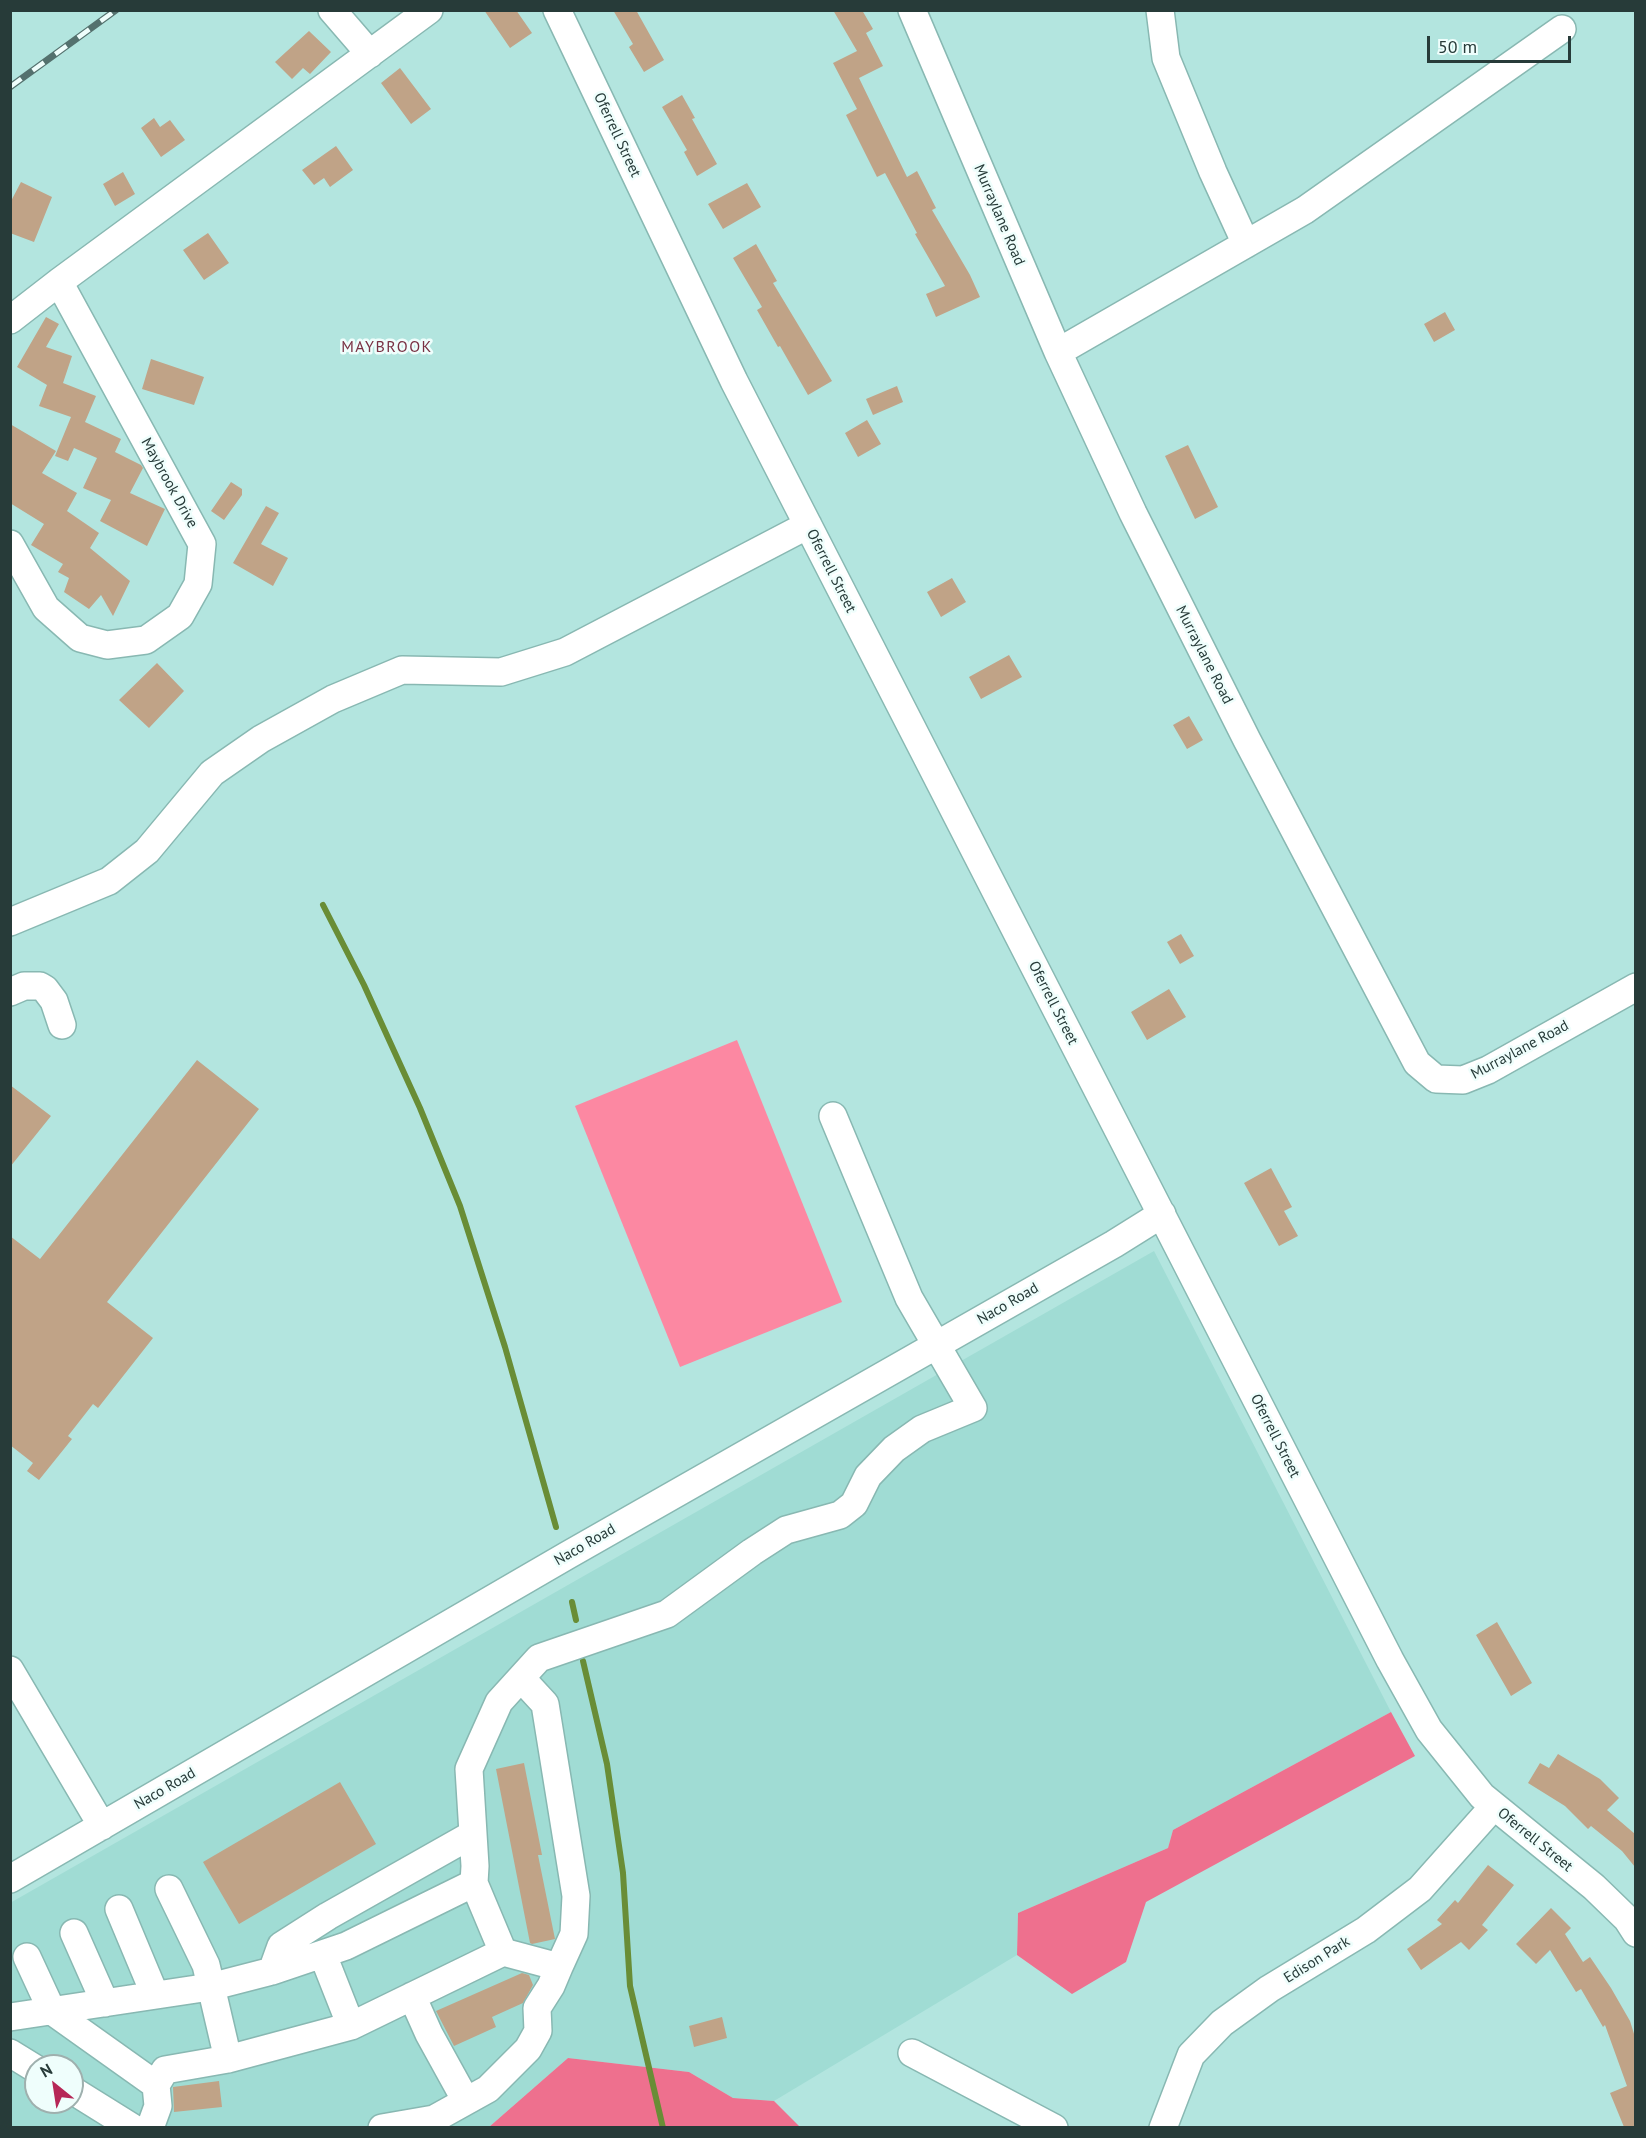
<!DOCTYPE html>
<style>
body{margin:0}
#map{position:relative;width:1646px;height:2138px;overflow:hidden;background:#b3e5df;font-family:"PT Sans",sans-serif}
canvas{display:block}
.frame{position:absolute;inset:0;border:12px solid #273b39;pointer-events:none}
.north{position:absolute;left:24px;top:2054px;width:60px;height:60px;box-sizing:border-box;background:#effefc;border:2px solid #9fb0ae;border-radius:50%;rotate:330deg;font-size:16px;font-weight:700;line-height:24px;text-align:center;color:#273b39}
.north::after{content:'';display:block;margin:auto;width:21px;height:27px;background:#b62757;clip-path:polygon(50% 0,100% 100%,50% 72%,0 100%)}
.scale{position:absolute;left:1427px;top:36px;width:144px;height:27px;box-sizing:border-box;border:3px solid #273b39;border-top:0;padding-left:8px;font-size:18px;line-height:21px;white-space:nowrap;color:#273b39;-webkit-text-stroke:4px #effefc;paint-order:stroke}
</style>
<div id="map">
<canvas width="1646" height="2138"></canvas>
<div class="frame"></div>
<div class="north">N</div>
<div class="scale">50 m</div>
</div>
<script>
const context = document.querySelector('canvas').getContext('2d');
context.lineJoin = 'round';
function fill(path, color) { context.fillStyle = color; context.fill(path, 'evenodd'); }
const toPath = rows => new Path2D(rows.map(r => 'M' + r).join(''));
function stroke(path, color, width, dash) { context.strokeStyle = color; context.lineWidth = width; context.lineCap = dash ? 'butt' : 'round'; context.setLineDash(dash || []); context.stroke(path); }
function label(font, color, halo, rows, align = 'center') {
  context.font = font + ' "PT Sans",sans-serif'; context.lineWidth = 5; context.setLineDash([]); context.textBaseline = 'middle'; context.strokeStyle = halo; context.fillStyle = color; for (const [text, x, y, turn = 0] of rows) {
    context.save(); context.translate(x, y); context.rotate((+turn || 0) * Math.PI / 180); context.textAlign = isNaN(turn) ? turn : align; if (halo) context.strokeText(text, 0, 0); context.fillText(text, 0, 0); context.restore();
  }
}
fill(toPath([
 [1154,1251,1391,1712,1173,1830,1168,1848,1018,1913,1017,1955,774,2101,733,2098,689,2072,568,2058,489,2127,11,2127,10,1903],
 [36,2066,72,2066,72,2102,36,2102]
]), '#a0dcd4');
fill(toPath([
 [737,1040,842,1302,680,1367,575,1106]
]), '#fc88a2');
fill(toPath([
 [1391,1712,1415,1756,1146,1902,1126,1962,1072,1994,1017,1955,1018,1913,1168,1848,1173,1830],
 [568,2058,689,2072,733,2098,774,2101,800,2127,489,2127]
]), '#ee708e');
stroke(toPath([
 [323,905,364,985,420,1108,460,1206,505,1347,556,1527],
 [572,1602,576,1620],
 [583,1661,607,1764,623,1873,630,1986,663,2128]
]), '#698d36', 6);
fill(toPath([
 [484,10,516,10,532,33,510,48],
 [613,10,636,10,664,60,644,72,629,47,633,44],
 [833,10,862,10,873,29,866,33,883,66,859,78,907,177,917,171,936,208,932,210,970,275,980,297,936,317,926,294,945,286,915,234,917,233,885,173,877,177,846,115,857,109,833,63,857,51],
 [309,31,331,52,310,74,303,68,292,79,275,62],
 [400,68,431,109,411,124,381,83],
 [682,95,695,118,692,119,717,164,697,176,684,152,687,150,662,107],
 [154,118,160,127,170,120,185,140,161,157,141,128],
 [336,146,353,170,330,187,324,178,314,185,302,170],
 [123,172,135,194,115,206,103,184],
 [21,182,52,197,34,242,10,233,10,203],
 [747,183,761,207,723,229,708,204],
 [208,233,229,263,204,280,183,250],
 [756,244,777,281,773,283,832,381,808,395,780,346,778,347,757,310,762,307,733,258],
 [1445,312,1455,330,1434,342,1424,324],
 [46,317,59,324,46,347,72,356,63,383,96,396,85,422,121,439,115,452,141,465,143,468,130,493,165,509,147,546,100,521,111,500,83,488,97,458,74,448,68,461,55,456,71,417,39,406,47,385,17,367],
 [151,359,204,377,194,405,142,389],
 [897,386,903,402,873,415,866,399],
 [867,420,881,444,858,457,845,433],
 [10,424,56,451,42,473,77,493,67,511,99,533,90,548,130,581,113,616,101,595,89,609,64,592,69,578,58,572,63,564,31,545,44,524,10,503],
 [1188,445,1218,507,1195,519,1165,456],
 [231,482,242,489,242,495,224,520,211,511],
 [266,506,279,513,261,544,288,558,273,586,233,563],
 [952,578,966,602,941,617,927,592],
 [1009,655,1022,677,981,699,969,677],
 [157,663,184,691,149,728,119,700],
 [1189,716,1203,740,1187,749,1173,725],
 [1181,934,1194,956,1180,964,1167,942],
 [1169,989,1186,1017,1147,1040,1131,1012],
 [197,1060,259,1109,107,1302,153,1338,98,1408,93,1404,68,1436,72,1439,39,1480,27,1471,33,1463,10,1445,10,1236,40,1259],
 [10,1085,51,1116,10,1167],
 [1271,1168,1292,1207,1284,1211,1298,1236,1279,1246,1244,1183],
 [1497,1622,1532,1683,1511,1696,1476,1635],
 [1558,1754,1600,1779,1619,1798,1607,1810,1635,1834,1635,1867,1622,1851,1591,1826,1588,1829,1565,1806,1528,1783,1540,1763,1549,1768],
 [524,1763,542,1855,538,1855,555,1939,532,1944,530,1943,496,1769],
 [340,1782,376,1844,239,1924,203,1862],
 [1488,1865,1514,1885,1482,1925,1488,1930,1469,1950,1461,1942,1421,1970,1407,1949,1442,1924,1437,1920,1455,1900,1458,1903],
 [1551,1908,1571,1928,1565,1934,1583,1962,1590,1957,1611,1988,1630,2021,1635,2037,1635,2127,1624,2127,1610,2093,1627,2086,1605,2025,1603,2027,1581,1989,1576,1992,1550,1950,1536,1964,1516,1944],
 [522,1973,529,1975,533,1985,523,2003,492,2017,496,2027,454,2046,436,2011],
 [722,2017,727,2038,694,2047,689,2026],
 [219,2081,222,2107,174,2112,173,2087]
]), '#c0a387');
const minor = toPath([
 [332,10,370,54],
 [557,10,734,381,1390,1660,1429,1730,1482,1796,1594,1887,1627,1919,1636,1933],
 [912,10,1058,352,1133,513,1247,740,1417,1063,1436,1079,1463,1080,1488,1070,1636,987],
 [1160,10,1166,58,1213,172,1246,244],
 [10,320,59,282,429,10],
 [1058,352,1305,210,1562,29],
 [10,544,46,608,80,638,107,645,146,640,180,616,198,584,202,544,59,282],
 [10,922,109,881,147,851,212,773,261,739,333,699,402,670,501,672,565,652,808,525],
 [10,992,24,986,40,986,45,989,54,1001,62,1025],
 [10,1670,102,1826],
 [521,1678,545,1704,576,1896,574,1934,559,1967],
 [10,1879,568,1555,1114,1244,1162,1214],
 [169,1889,206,1965,228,2059,351,2026,503,1952,474,1883],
 [119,1909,155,1995],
 [74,1933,105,2003],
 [323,1955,351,2026],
 [27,1957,52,2011,156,2085,165,2070,228,2059],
 [272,1971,281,1946,328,1916,473,1834],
 [412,1996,429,2034,466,2101],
 [10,2017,210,1987,272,1971,346,1946,474,1883,475,1866,469,1769,499,1702,539,1658,667,1614,752,1552,786,1530,840,1515,854,1504,868,1476,894,1449,922,1429,973,1408,909,1298,833,1116],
 [10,2053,36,2069],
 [912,2053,1054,2128],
 [72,2090,133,2128],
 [150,2128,158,2106,156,2085],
 [382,2128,434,2119,488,2089,528,2049,538,2031,537,2008,551,1986,559,1967,503,1952],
 [1163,2128,1191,2055,1222,2023,1269,1989,1366,1930,1420,1889,1494,1806]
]);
stroke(minor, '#88b8b2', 30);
stroke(minor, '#fff', 27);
const rail = toPath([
 [10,87,116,10]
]);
stroke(rail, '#54716e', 7);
stroke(rail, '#effefc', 4.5, [14]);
label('15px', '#273b39', '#effefc', [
 ["Oferrell Street",617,135,65],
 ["Murraylane Road",999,215,67],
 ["Maybrook Drive",169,483,61],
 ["Oferrell Street",831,571,63],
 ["Murraylane Road",1204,655,63],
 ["Oferrell Street",1053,1003,63],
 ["Murraylane Road",1520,1050,-28],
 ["Naco Road",1008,1304,-30],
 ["Oferrell Street",1275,1436,63],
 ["Naco Road",585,1545,-30],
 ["Naco Road",165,1789,-30],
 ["Oferrell Street",1535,1840,39],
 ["Edison Park",1317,1960,-32]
]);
context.letterSpacing = '1.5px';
label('16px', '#793244', '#effefc', [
 ["MAYBROOK",387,347]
]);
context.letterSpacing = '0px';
</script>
